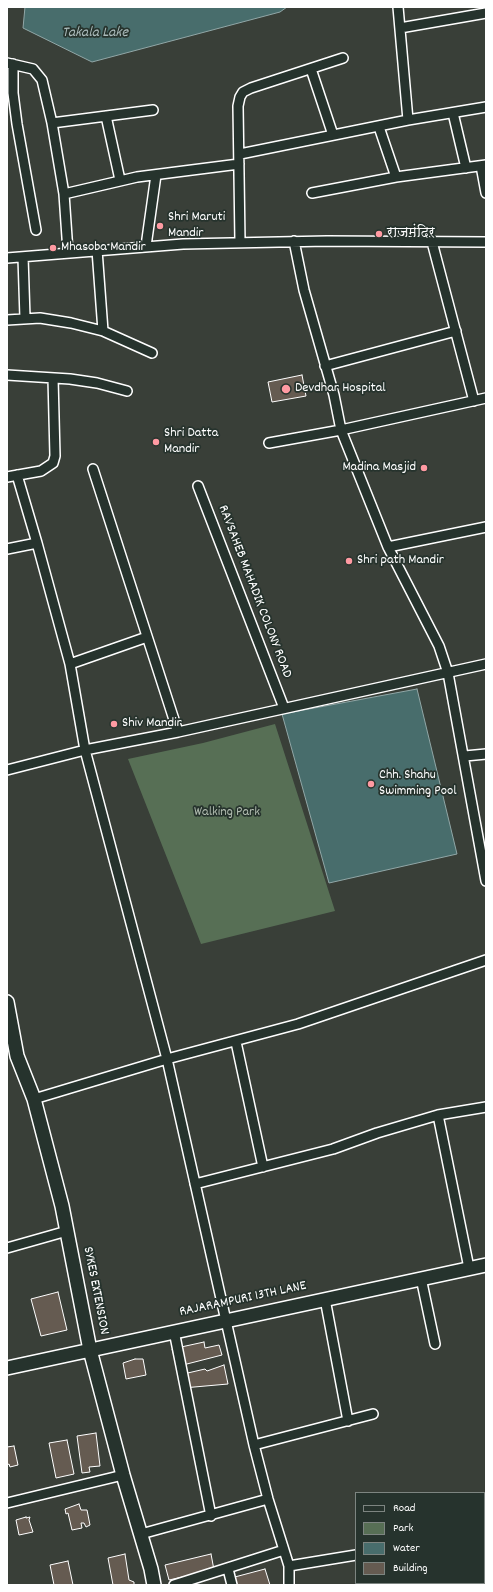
<!DOCTYPE html>
<meta charset="utf-8">
<style>
body{margin:0}
#map{position:relative;width:493px;height:1592px;overflow:hidden;background:#393f38;font-family:Dekko,sans-serif}
canvas{display:block}
.frame{position:absolute;inset:0;border:8px solid #fff;pointer-events:none}
.legend{position:absolute;left:355px;top:1492px;width:130px;height:92px;box-sizing:border-box;background:#26332d;border:1px solid #7d8581;margin:0;padding:5px 7px;list-style:none;font-size:12px;color:#fff}
.legend li{display:flex;align-items:center;gap:8px;height:20px}
.legend b{width:20px;border:1px solid #7d8581}
</style>
<div id="map">
<canvas width="493" height="1592"></canvas>
<div class="frame"></div>
<ul class="legend">
<li><b style="height:5px;background:#26332d"></b>Road</li>
<li><b style="height:11px;background:#576f55"></b>Park</li>
<li><b style="height:11px;background:#486d6c"></b>Water</li>
<li><b style="height:11px;background:#655b51"></b>Building</li>
</ul>
</div>
<script>
const context = document.querySelector('canvas').getContext('2d');
context.lineJoin = 'round';
function fill(path, color) { context.fillStyle = color; context.fill(path, 'evenodd'); }
const toPath = rows => new Path2D(rows.map(r => 'M' + r).join(''));
function stroke(path, color, width, dash) { context.strokeStyle = color; context.lineWidth = width; context.lineCap = dash ? 'butt' : 'round'; context.setLineDash(dash || []); context.stroke(path); }
function label(font, color, halo, rows, align = 'center') {
  context.font = font + ' Dekko,"Playpen Sans Deva",sans-serif'; context.lineWidth = 3.5; context.setLineDash([]); context.textBaseline = 'middle'; context.strokeStyle = halo; context.fillStyle = color; for (const [text, x, y, turn = 0] of rows) {
    context.save(); context.translate(x, y); context.rotate((+turn || 0) * Math.PI / 180); context.textAlign = isNaN(turn) ? turn : align; if (halo) context.strokeText(text, 0, 0); context.fillText(text, 0, 0); context.restore();
  }
}
fill(toPath([
 [275,724,335,911,201,944,128,759,203,743]
]), '#576f55');
const water = toPath([
 [25,7,287,7,280,12,92,62,23,28,25,7],
 [417,689,457,854,329,883,282,714,417,689]
]);
fill(water, '#486d6c');
stroke(water, '#91a7a7', 1);
const building = toPath([
 [302,375,306,396,272,402,268,382,302,375],
 [58,1292,67,1330,41,1336,31,1299,58,1292],
 [204,1342,205,1348,219,1345,222,1355,183,1365,175,1359,172,1349,204,1342],
 [135,1359,143,1359,146,1375,126,1379,123,1363,135,1359],
 [224,1365,228,1384,183,1388,179,1375,205,1369,207,1371,224,1365],
 [96,1433,100,1466,89,1467,90,1472,82,1473,77,1436,96,1433],
 [67,1440,74,1474,56,1478,49,1443,67,1440],
 [14,1446,18,1465,10,1467,9,1464,7,1465,7,1447,14,1446],
 [79,1504,81,1510,87,1510,90,1525,86,1527,84,1523,81,1523,82,1528,72,1530,68,1513,66,1514,65,1509,79,1504],
 [26,1517,26,1518,30,1517,29,1520,33,1532,19,1535,16,1520,26,1517],
 [125,1554,129,1580,134,1582,134,1585,113,1585,108,1558,125,1554],
 [211,1554,214,1570,169,1580,165,1565,211,1554],
 [68,1561,73,1585,54,1585,50,1565,68,1561],
 [265,1569,270,1585,233,1585,231,1578,265,1569]
]);
fill(building, '#655b51');
stroke(building, '#fff', 1);
const street = toPath([
 [398,7,408,120],
 [400,28,486,13],
 [7,63,33,69,42,80,52,123,64,194,68,252],
 [13,64,13,93,17,124,36,230],
 [311,69,333,135],
 [453,113,466,168],
 [106,116,120,180],
 [52,123,153,110],
 [379,127,396,177],
 [240,154,408,120,486,107],
 [481,166,486,193],
 [312,193,396,177,486,165],
 [64,194,137,177,239,164],
 [294,241,304,290,334,395,341,430,388,547,439,646,448,673,486,881],
 [240,242,238,106,240,97,243,92,251,88,343,58],
 [432,242,474,401],
 [146,246,156,175],
 [97,250,103,331],
 [23,257,25,318],
 [7,258,183,244,327,241,486,242],
 [7,320,40,318,71,323,103,331,152,353],
 [325,366,456,331],
 [7,375,70,379,97,383,127,391],
 [269,443,341,430,486,398],
 [93,469,178,732],
 [17,475,37,543],
 [7,477,41,471,53,463,55,456,53,378],
 [198,486,284,708],
 [388,547,486,527],
 [7,549,37,543,70,664,85,750,167,1059,254,1445,268,1499,289,1566,289,1585],
 [70,664,147,637],
 [465,756,486,754],
 [7,770,85,750,178,732,486,664],
 [236,1042,263,1167],
 [34,1099,167,1059,298,1024,486,960],
 [438,1115,469,1268],
 [195,1184,333,1149,377,1133,438,1115,486,1107],
 [7,1248,67,1231],
 [421,1278,435,1344],
 [325,1299,348,1421],
 [174,1331,211,1516],
 [254,1445,373,1414],
 [7,1503,123,1475],
 [141,1534,268,1499],
 [484,1559,486,1558],
 [289,1566,356,1555],
 [228,1569,232,1585],
 [450,1583,451,1585],
 [174,1585,284,1550]
]);
const secondary = toPath([
 [7,1002,17,1056,34,1099,62,1206,90,1350,123,1475,151,1569,154,1585],
 [7,1368,486,1265]
]);
stroke(street, '#fff', 12);
stroke(secondary, '#fff', 16);
stroke(street, '#26332d', 9);
stroke(secondary, '#26332d', 13);
for (const [x, y, r, color] of [
 [160,226,4,"#ff9aa2"],
 [379,234,4,"#ff9aa2"],
 [53,248,4,"#ff9aa2"],
 [286,389,5,"#ff9aa2"],
 [156,442,4,"#ff9aa2"],
 [424,468,4,"#ff9aa2"],
 [349,561,4,"#ff9aa2"],
 [114,724,4,"#ff9aa2"],
 [371,784,4,"#ff9aa2"]
]) { const dot = new Path2D(); dot.arc(x, y, r, 0, 2 * Math.PI); context.fillStyle = color; context.fill(dot); stroke(dot, '#26332d', 1.5); }
label('14px', '#fff', '#26332d', [
 ["Shri Maruti",168,218],
 ["Mandir",168,234],
 ["राजमंदिर",387,234],
 ["Mhasoba Mandir",61,248],
 ["Devdhar Hospital",295,389],
 ["Shri Datta",164,434],
 ["Mandir",164,450],
 ["Madina Masjid",416,468,"right"],
 ["Shri path Mandir",357,561],
 ["Shiv Mandir",122,724],
 ["Chh. Shahu",379,776],
 ["Swimming Pool",379,792]
], 'left');
label('14px', '#fff', '#26332d', [
 ["RAVSAHEB MAHADIK COLONY ROAD",254,592,69],
 ["SYKES EXTENSION",95,1291,79],
 ["RAJARAMPURI 13TH LANE",243,1300,-12]
]);
label('14px', '#b3beb2', '#26332d', [
 ["Walking Park",227,813]
]);
label('italic 15px', '#adbdbd', '#26332d', [
 ["Takala Lake",95,34]
]);
</script>
